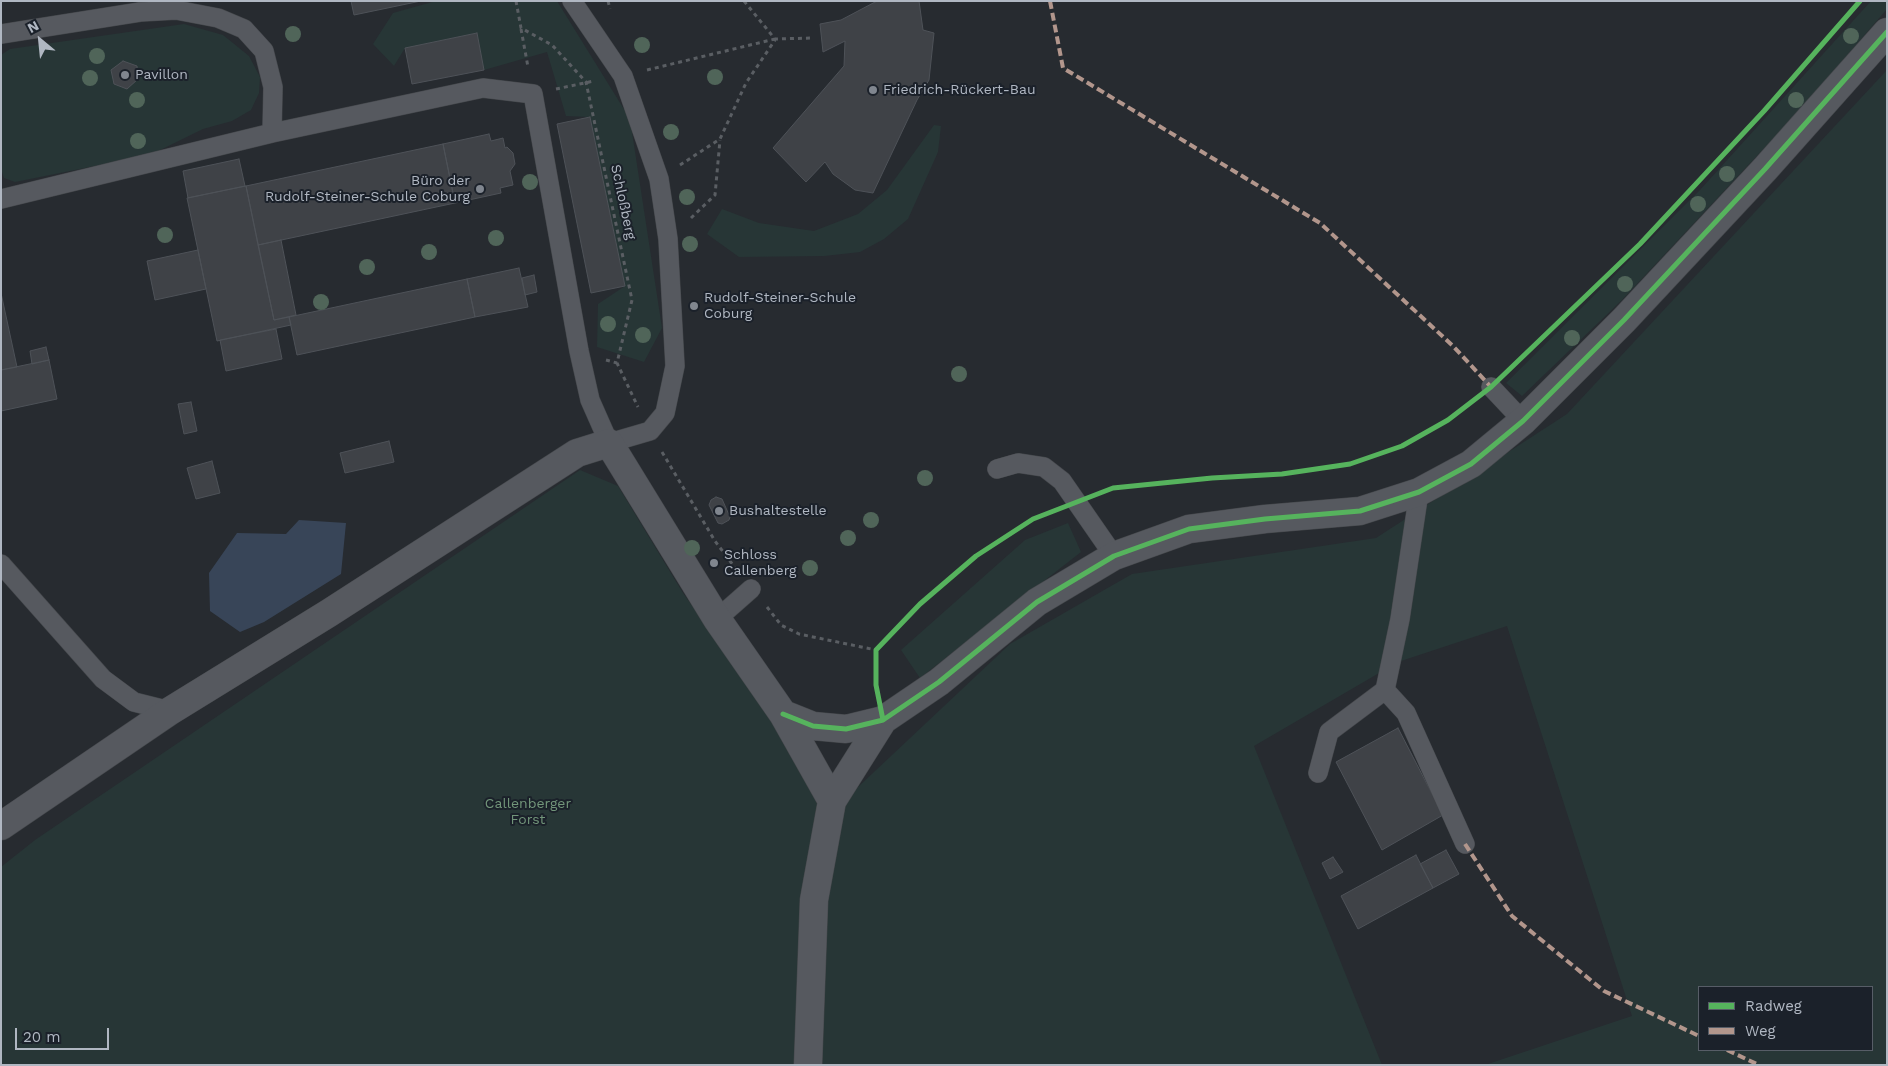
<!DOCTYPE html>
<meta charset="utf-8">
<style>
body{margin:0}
#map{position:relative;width:1888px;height:1066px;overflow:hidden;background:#272b30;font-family:"Work Sans",sans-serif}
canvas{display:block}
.frame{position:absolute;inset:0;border:2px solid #b0b7c2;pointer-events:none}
.legend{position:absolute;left:1698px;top:986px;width:175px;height:65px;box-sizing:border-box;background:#1b212a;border:1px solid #575d67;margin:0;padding:6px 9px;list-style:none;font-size:15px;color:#b0b7c2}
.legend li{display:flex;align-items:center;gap:10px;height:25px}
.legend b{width:25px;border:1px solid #575d67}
.north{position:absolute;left:15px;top:15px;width:50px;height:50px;-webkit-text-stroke:4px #1b212a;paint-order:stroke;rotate:332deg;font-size:14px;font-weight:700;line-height:20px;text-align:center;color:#b0b7c2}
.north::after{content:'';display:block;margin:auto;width:18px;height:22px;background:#b0b7c2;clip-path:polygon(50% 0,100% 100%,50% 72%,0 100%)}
.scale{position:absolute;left:15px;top:1028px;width:94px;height:22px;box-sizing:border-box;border:2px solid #b0b7c2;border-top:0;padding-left:6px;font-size:15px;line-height:18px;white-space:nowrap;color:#b0b7c2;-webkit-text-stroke:4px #1b212a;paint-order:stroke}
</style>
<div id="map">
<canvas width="1888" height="1066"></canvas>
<div class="frame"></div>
<ul class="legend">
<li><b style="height:6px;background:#56b35d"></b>Radweg</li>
<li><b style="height:6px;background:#b2968c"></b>Weg</li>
</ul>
<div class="north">N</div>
<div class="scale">20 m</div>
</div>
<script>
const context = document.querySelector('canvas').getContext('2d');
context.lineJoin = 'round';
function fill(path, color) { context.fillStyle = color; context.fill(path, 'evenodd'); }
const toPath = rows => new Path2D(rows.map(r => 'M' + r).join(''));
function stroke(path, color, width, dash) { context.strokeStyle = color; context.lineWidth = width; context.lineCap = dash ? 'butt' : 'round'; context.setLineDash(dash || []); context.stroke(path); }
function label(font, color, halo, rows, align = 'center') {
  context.font = font + ' "Work Sans",sans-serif'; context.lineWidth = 4; context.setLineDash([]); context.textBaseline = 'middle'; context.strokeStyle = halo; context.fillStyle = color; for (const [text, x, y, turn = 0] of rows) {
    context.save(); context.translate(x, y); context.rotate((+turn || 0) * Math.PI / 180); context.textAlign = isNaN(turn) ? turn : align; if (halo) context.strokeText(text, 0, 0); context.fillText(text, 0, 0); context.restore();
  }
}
fill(toPath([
 [436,1,557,1,630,119,662,328,644,362,597,347,598,304,625,286,590,117,566,116,547,52,484,70,477,33,405,48,394,66,373,44,393,13],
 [1871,1,1887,1,1887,9,1799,111,1622,300,1522,396,1506,383,1700,190],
 [184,24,223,35,249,56,260,77,259,93,251,110,232,121,203,129,150,155,15,182,4,178,1,169,1,55,10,49],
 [1887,70,1887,1065,1485,1065,1632,1016,1507,626,1398,662,1254,746,1382,1065,1,1065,1,867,35,840,580,470,618,486,683,593,783,733,809,778,857,788,1010,644,1132,574,1376,538,1567,414],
 [1699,987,1872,987,1872,1050,1699,1050],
 [934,125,941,126,938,152,908,219,884,239,860,252,824,256,739,257,707,234,722,209,759,223,814,231,858,214,887,190],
 [1068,523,1081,552,920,678,901,650,1025,540]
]), '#273636');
fill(toPath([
 [299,520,346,523,341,574,264,622,240,632,210,611,209,573,237,533,286,534]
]), '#384558');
const building = toPath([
 [351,1,421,1,354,15,351,1],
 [877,1,919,1,923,30,934,33,929,80,917,100,873,193,855,190,833,174,825,162,806,182,773,148,844,66,845,41,823,52,820,24,841,20,877,1],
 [477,33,484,70,412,84,405,48,477,33],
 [123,61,137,66,138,79,127,89,114,84,111,70,123,61],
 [590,117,625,286,591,293,557,124,590,117],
 [489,134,491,141,503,138,505,148,507,147,513,153,515,164,510,171,513,185,500,188,501,193,455,203,443,144,489,134],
 [443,144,455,203,258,245,246,186,443,144],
 [239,159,245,186,188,198,183,171,239,159],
 [246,186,274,320,289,317,291,325,217,341,187,198,246,186],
 [281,240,296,315,274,320,258,245,281,240],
 [198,250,206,289,155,300,147,261,198,250],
 [519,268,528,307,475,317,467,279,519,268],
 [534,275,537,292,525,295,522,278,534,275],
 [467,279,475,317,297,355,289,317,467,279],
 [1,293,17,367,1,370,1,293],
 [276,329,282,359,226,371,220,340,276,329],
 [46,347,49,360,32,364,30,351,46,347],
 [49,360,57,399,1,411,1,370,49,360],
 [191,402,197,431,184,434,178,404,191,402],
 [389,441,394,462,345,473,340,453,389,441],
 [212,461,220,493,196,499,187,468,212,461],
 [716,497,722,499,730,517,729,520,722,524,718,523,709,505,711,500,716,497],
 [1398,728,1443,815,1382,850,1336,762,1398,728],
 [1446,850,1459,874,1433,888,1420,864,1446,850],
 [1416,855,1433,888,1358,929,1341,896,1416,855],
 [1333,857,1343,872,1330,879,1322,863,1333,857]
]);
fill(building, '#3f4247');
stroke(building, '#4e5258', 1);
const lane = toPath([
 [1,34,140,12,176,10,218,18,244,29,264,51,273,87,272,133],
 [1,199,272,133,483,88,533,94,579,351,590,400,609,443,650,431,665,413,675,366,668,239,659,179,623,76,572,1],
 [1491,387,1523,421],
 [997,469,1018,463,1044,467,1062,481,1114,556],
 [1,564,103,679,134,702,170,711],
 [717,619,751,589],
 [1385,690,1406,713,1465,844],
 [1318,773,1329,732,1385,690,1400,619,1419,492]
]);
const street = toPath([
 [783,714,813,726,846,729,883,720,939,682,1037,602,1114,556,1189,529,1265,519,1360,511,1419,492,1471,464,1523,421,1624,320,1765,169,1887,32],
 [1,826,170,711,329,613,577,453,609,443,717,619,783,714,832,801],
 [808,1065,814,900,832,801,883,720]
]);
stroke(lane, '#44474b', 20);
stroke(street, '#44474b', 29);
stroke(toPath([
 [516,1,521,28,552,45,586,82,632,300,617,363,638,407],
 [608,1,610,9],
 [744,1,775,39,813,38],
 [521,29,528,67],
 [647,70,775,39],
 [556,89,594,81],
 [680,165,720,139,746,83,775,40],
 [691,218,715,195,720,140],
 [606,360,617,363],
 [662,452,715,541,736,569],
 [767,607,781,625,799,634,876,650]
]), '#5a5e63', 3, [4, 4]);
stroke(lane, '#56595f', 19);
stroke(street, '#56595f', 28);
stroke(toPath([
 [1050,1,1063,68,1320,223,1453,346,1491,387],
 [1465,844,1512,916,1604,991,1699,1036],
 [1727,1050,1759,1065]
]), '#b2968c', 4, [8, 4]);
stroke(toPath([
 [783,714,813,726,846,729,883,720,939,682,1037,602,1114,556,1189,529,1265,519,1360,511,1419,492,1471,464,1523,421,1624,320,1765,169,1887,32],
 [883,720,876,685,876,650,920,604,976,556,1033,519,1113,488,1212,478,1282,474,1350,464,1402,446,1448,420,1491,387,1640,244,1764,111,1860,1]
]), '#56b35d', 5);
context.fillStyle = '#506559';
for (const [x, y] of [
 [293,34],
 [1851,36],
 [642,45],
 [97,56],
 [715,77],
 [90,78],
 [137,100],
 [1796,100],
 [671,132],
 [138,141],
 [1727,174],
 [530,182],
 [687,197],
 [1698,204],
 [165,235],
 [496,238],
 [690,244],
 [429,252],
 [367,267],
 [1625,284],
 [321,302],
 [608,324],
 [643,335],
 [1572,338],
 [959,374],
 [925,478],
 [871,520],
 [848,538],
 [692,548],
 [810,568]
]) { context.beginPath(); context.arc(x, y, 8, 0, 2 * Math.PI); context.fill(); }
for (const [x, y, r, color] of [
 [125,75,5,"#80868f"],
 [873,90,5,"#80868f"],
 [480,189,5,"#80868f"],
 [694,306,5,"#80868f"],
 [719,511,5,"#80868f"],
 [714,563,5,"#80868f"]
]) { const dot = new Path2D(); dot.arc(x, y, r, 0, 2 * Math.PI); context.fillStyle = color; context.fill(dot); stroke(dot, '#1b212a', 2); }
label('14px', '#b0b7c2', '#1b212a', [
 ["Pavillon",135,75],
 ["Friedrich-Rückert-Bau",883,90],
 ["Büro der",470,181,"right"],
 ["Rudolf-Steiner-Schule Coburg",470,197,"right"],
 ["Rudolf-Steiner-Schule",704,298],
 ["Coburg",704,314],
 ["Bushaltestelle",729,511],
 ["Schloss",724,555],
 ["Callenberg",724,571]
], 'left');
label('14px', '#b0b7c2', '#1b212a', [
 ["Schloßberg",623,202,78]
]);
label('14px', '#72957a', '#1b212a', [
 ["Callenberger",528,804],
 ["Forst",528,820]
]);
</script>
